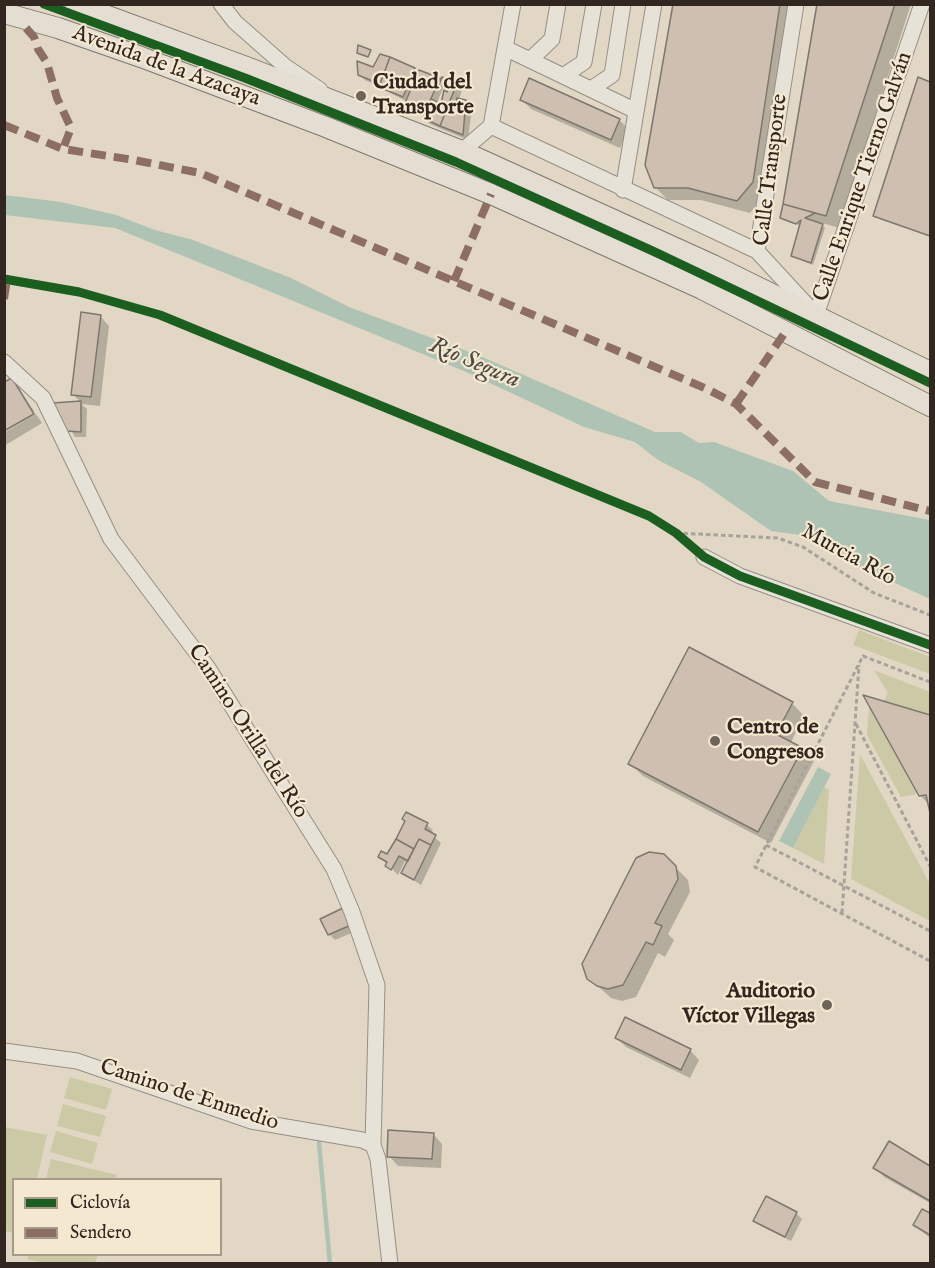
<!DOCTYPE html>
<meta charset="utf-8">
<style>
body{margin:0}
#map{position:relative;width:935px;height:1268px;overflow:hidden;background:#e1d7c4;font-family:"IM FELL English",serif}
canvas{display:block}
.frame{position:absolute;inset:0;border:6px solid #322621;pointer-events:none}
.legend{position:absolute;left:12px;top:1178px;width:210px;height:78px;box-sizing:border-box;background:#f4e8d0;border:2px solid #a69a8a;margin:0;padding:8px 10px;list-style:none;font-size:18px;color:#322621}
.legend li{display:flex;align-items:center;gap:12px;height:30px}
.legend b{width:30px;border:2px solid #a69a8a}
</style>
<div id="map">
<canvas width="935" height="1268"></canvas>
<div class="frame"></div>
<ul class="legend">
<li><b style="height:8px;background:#1b5e20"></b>Ciclovía</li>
<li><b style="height:8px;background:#8d6e63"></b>Sendero</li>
</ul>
</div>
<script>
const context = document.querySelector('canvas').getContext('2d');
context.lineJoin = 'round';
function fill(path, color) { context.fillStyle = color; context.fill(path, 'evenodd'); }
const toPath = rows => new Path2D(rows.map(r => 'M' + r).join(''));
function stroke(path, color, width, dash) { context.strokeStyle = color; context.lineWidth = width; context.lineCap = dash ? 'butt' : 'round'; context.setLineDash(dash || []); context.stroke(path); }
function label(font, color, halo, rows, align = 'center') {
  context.font = font + ' "IM FELL English",serif'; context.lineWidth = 4.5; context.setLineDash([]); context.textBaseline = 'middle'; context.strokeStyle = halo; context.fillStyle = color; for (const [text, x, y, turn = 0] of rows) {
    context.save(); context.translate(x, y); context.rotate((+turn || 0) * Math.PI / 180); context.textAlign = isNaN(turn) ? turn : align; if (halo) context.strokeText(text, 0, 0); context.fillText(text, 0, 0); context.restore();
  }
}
fill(toPath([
 [859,630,930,657,930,674,853,645],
 [874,670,930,692,930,715,884,701,888,693],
 [869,705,917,794,901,797,867,735],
 [860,754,930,884,930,921,851,879],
 [824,787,829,790,824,864,793,848],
 [70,1077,112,1089,106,1110,64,1098],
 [63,1104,106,1116,100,1137,57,1126],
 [5,1127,47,1135,37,1179,14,1180,13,1233,5,1231],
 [56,1131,98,1143,92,1164,50,1152],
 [51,1159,117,1175,115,1179,46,1179],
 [29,1254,98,1254,98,1255,95,1263,45,1264,27,1259]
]), '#cccaa6');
fill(toPath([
 [5,195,61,202,116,215,155,230,193,240,291,278,349,307,480,356,655,432,681,432,699,443,714,442,793,471,829,501,930,520,930,599,851,563,836,549,815,537,771,531,701,482,658,460,635,442,584,427,464,371,115,228,5,215],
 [818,767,831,774,793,848,779,841]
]), '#afc3b4');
fill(toPath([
 [674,4,793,4,765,195,750,213,701,200,668,200,655,187],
 [818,4,911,4,839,228,819,222,825,228,813,265,792,256,801,226,782,218],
 [381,56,414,69,419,74,456,85,462,90,459,100,466,101,472,107,468,140,430,124,424,118,426,115,413,109,408,102,365,80,359,74,374,69],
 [443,88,446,91,442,106,437,103],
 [919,79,930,83,930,236,874,216],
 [521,99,619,120,629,129,620,148,531,109],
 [100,316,109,326,100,406,81,404,87,409,86,437,75,437,55,404,81,403,73,394],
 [11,379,34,411,4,429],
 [36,414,42,423,4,446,4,433],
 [866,698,930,716,930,806,920,795],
 [792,703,804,716,791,742,814,761,771,843,643,776,630,763],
 [427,825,433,830,431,834,441,843,421,885,403,873,408,863,405,861,398,875,380,857,388,856],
 [675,867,688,880,690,892,668,934,674,940,665,957,658,953,636,997,622,1001,611,998,589,978],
 [342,910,356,931,335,940,329,934],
 [617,1038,690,1050,699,1060,690,1078,626,1047],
 [433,1134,442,1144,441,1168,398,1166,389,1156],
 [889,1143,930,1168,930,1203,884,1177,875,1167],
 [766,1198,797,1214,802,1219,791,1241,761,1226,755,1220],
 [923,1211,930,1215,930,1238,914,1225]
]), '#0003');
stroke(toPath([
 [319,1143,330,1264]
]), '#afc3b4', 4.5);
const building = toPath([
 [673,4,780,4,753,182,737,201,688,188,654,188,645,165,673,4],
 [817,4,895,4,826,216,783,204,817,4],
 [358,45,371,50,368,57,357,53,358,45],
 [380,54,390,57,380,84,358,75,357,61,373,67,380,54],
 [390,57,415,68,403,97,379,87,390,57],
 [419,70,440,78,425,112,405,103,419,70],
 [442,77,457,83,440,126,423,118,431,99,441,104,444,90,447,92,448,89,439,85,442,77],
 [918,77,930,82,930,236,873,216,918,77],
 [529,78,620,119,611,140,520,100,529,78],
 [457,98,466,100,463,135,440,126,448,106,455,109,457,98],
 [783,204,815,213,805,218,823,224,811,263,791,256,801,220,796,224,780,218,783,204],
 [81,312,101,315,91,397,71,395,81,312],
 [12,378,34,414,4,431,4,382,12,378],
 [81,401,81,432,67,431,53,403,81,401],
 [689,647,793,702,776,734,803,748,758,832,628,764,689,647],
 [863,695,930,715,930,813,926,795,919,796,863,695],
 [406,812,428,823,425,829,436,835,431,845,419,839,414,849,396,839,405,821,402,819,406,812],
 [396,839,414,849,408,861,399,856,391,870,385,866,387,862,378,857,381,851,387,854,396,839],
 [419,839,431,845,414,880,401,873,419,839],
 [649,852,664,854,676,866,678,879,655,923,662,926,653,945,646,942,623,985,608,989,597,986,587,979,582,964,636,858,649,852],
 [343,908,351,925,328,935,320,919,343,908],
 [625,1017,691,1049,681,1070,615,1038,625,1017],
 [388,1130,434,1133,432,1159,387,1157,388,1130],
 [889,1141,930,1166,930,1201,873,1168,889,1141],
 [766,1196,797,1212,785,1237,753,1221,766,1196],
 [922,1209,930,1213,930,1235,913,1225,922,1209]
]);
fill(building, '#cfbfb0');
stroke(building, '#7d776e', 1.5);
const minor = toPath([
 [221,4,235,22,286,67,320,90],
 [513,4,491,126,757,251],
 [796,4,757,251,816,315,922,4],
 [505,48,636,111],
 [530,60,552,39,558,4],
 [563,76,584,62,594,4],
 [591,89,612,75,623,4],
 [462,151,491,126],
 [623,190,654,4],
 [4,362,43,398,111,539,208,668,334,869,352,912,377,985,373,1145],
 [704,557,740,576,930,645],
 [4,1051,77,1061,251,1121,362,1140,373,1145],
 [373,1145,378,1159,390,1264]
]);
const major = toPath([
 [75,4,249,68,462,151,713,265,930,372],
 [4,13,58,28,141,57,326,127,491,194,702,289,930,406]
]);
stroke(minor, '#968e84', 17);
stroke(major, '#7d776e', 22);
stroke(toPath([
 [676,533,778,538,803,547,874,593,930,615],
 [930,682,863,656,755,867,930,961],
 [856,724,930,866],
 [766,845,930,931],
 [842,913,859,665]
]), '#a7a29a', 3, [4.5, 3]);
stroke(minor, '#e7e2d8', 15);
stroke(major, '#e4ddd2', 20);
stroke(toPath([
 [26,28,34,37,38,49,47,63,57,98,71,128,63,149],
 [4,125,63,149,134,160,200,173,707,389,736,404,815,482,930,511],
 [454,281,491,194],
 [4,299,7,279],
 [736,404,786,331]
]), '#8d6e63', 8, [15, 8]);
stroke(toPath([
 [44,4,245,78,456,162,653,251,930,383],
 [4,279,79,292,160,315,649,516,676,533,704,557,740,576,930,645]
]), '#1b5e20', 9);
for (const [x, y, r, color] of [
 [361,96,6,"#6f645a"],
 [715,741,6,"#6f645a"],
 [827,1005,6,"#6f645a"]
]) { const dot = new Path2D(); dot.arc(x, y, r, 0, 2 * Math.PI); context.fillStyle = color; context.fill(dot); stroke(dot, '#f4e8d0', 2); }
label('22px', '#322621', '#f4e8d0', [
 ["Avenida de la Azacaya",166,67,20],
 ["Calle Transporte",772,170,-83],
 ["Calle Enrique Tierno Galván",864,177,-71],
 ["Murcia Río",848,556,29],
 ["Camino Orilla del Río",247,732,57],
 ["Camino de Enmedio",189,1096,18]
]);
label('bold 22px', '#322621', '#f4e8d0', [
 ["Ciudad del",373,83],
 ["Transporte",373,108],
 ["Centro de",727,728],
 ["Congresos",727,753],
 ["Auditorio",815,992,"right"],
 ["Víctor Villegas",815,1017,"right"]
], 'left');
label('italic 24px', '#4c4b44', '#f4e8d0', [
 ["Río Segura",474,364,23]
]);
</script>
